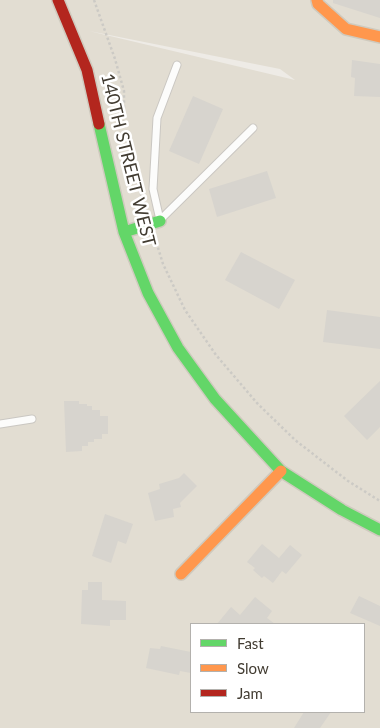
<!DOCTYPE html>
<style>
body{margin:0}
#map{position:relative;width:380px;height:728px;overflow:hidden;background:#eeebe6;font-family:Lato,sans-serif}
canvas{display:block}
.legend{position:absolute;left:190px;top:623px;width:175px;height:90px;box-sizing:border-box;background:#fff;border:1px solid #b3b1ad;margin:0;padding:6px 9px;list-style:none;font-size:15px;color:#423c32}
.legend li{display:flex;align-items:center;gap:10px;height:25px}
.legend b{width:25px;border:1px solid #b3b1ad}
</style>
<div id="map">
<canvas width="380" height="728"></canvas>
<ul class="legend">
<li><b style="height:6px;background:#63d668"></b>Fast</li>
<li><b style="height:6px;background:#ff974d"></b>Slow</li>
<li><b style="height:6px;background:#b3261e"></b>Jam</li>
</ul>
</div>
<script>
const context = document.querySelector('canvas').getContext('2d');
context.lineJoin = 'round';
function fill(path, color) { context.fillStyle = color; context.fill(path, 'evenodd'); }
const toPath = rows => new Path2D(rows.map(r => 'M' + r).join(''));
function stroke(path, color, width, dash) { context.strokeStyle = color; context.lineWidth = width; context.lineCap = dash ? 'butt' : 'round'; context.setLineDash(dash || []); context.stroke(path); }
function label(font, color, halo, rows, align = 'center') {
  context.font = font + ' Lato,sans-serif'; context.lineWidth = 5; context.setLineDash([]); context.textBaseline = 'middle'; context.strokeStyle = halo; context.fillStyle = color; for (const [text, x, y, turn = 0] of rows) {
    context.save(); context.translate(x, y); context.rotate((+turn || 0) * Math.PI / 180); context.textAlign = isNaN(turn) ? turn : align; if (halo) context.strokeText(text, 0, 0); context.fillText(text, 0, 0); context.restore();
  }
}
fill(toPath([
 [0,0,380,0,380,728,0,728],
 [89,31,280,69,295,80],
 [191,624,364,624,364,712,191,712]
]), '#e2ddd2');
fill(toPath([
 [333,0,380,0,380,18,333,3],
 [352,60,380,64,380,97,354,96,355,78,351,77],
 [193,96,223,109,199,164,169,151],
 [267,171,276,198,217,217,209,189],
 [241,252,295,280,279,309,225,280],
 [327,310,380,317,380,349,323,342],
 [380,381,380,427,367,440,344,416],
 [64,401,79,401,79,404,87,404,87,406,92,406,92,410,100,410,100,416,108,416,108,434,102,434,102,439,94,439,94,442,88,442,88,446,82,446,82,451,66,452],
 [184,473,197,486,180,503,181,507,173,509,174,517,155,521,148,493,160,489,159,484,179,478],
 [105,514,133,524,126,544,118,541,111,563,92,556],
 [262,544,279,558,290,545,302,555,286,574,282,571,273,583,264,576,262,578,253,570,255,568,247,562],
 [88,582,102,582,102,600,126,601,126,620,110,620,110,626,81,624,82,590,88,590],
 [359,596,380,606,380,626,350,613],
 [255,597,272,611,267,618,275,624,217,624,231,607,240,615],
 [161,646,191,652,191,673,180,671,179,675,146,668,150,648,160,649],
 [304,712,331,712,320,728,294,728]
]), '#d7d4ce');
const lane = toPath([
 [160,220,153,189,157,118,177,65],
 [160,220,253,128],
 [0,424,32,419]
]);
const fast = toPath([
 [99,124,124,232,148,293,178,348,215,399,281,471,342,510,380,530],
 [124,232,160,221]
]);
const slow = toPath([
 [317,0,318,4,346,29,380,37],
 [181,574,281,471]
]);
const jam = toPath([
 [58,0,87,70,99,124]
]);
stroke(lane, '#cac7c2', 9);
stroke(fast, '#cfcabe', 14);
stroke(slow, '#cfcabe', 14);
stroke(jam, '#cfcabe', 14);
stroke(toPath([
 [94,0,115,59,124,91,124,122,131,158,145,209],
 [155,238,163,264,185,310,216,355,257,403,295,440,348,481,380,501]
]), '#cccac5', 2.5, [2.5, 2.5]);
stroke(lane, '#fcfcfb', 7);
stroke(fast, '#63d668', 11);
stroke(slow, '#ff974d', 11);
stroke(jam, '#b3261e', 11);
label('18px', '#423c32', '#fff', [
 ["140TH STREET WEST",128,160,76]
]);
</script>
